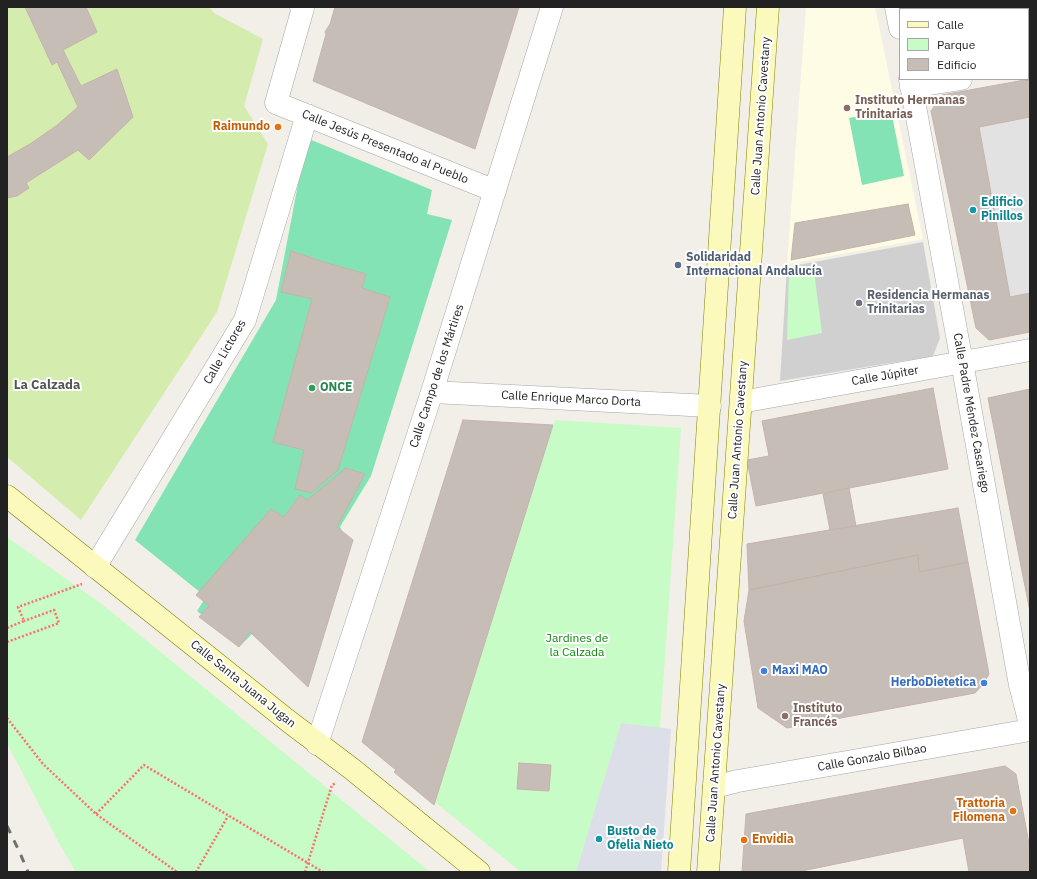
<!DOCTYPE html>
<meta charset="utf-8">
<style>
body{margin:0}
#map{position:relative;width:1037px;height:879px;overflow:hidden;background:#f2eee8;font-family:"IBM Plex Sans",sans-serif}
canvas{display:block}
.frame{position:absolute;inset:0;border:8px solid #222;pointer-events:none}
.legend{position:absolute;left:899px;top:8px;width:130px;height:72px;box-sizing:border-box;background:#fff;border:1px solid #a7a7a7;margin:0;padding:5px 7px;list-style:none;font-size:12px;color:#222}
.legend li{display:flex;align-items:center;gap:8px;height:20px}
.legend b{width:20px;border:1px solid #a7a7a7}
</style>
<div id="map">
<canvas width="1037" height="879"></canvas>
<div class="frame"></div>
<ul class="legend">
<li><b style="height:5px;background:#fcf9bd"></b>Calle</li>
<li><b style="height:11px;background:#c7fcc6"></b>Parque</li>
<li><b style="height:11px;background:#c7bdb7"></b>Edificio</li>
</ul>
</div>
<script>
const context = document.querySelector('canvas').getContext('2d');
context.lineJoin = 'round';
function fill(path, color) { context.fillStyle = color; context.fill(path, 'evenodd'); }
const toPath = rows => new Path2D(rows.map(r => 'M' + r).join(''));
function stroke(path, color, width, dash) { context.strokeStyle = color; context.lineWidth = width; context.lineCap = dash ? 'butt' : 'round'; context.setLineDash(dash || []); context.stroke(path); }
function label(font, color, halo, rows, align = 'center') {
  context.font = font + ' "IBM Plex Sans",sans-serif'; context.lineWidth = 4; context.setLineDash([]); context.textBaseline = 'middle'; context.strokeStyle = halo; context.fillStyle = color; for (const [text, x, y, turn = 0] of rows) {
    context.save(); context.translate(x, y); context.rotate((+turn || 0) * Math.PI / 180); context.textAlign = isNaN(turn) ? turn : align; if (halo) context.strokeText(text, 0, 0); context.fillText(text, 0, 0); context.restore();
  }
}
fill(toPath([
 [806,7,875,7,923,239,787,264]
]), '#fffce5');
fill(toPath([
 [923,242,940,338,933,356,780,381,787,267]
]), '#d0d0d0');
fill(toPath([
 [7,7,209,7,214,13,263,39,244,106,268,144,217,312,81,520,7,457]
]), '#d4edae');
fill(toPath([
 [814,271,822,333,787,340,789,272],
 [555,420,681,428,660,728,621,723,576,872,521,872,435,802],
 [7,537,103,605,430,872,76,872,59,843,7,743]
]), '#c7fcc6');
fill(toPath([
 [891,110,904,176,862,185,849,118],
 [309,139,432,190,427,214,452,220,371,476,340,527,349,544,307,683,252,634,240,646,197,611,206,597,135,540,276,300,303,158]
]), '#84e3b4');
fill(toPath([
 [1030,117,1030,293,1010,297,979,127]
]), '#e2e2e2');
fill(toPath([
 [621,723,671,729,661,872,576,872]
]), '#dcdee8');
const building = toPath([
 [25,7,86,7,97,32,63,50,81,86,117,69,133,117,89,160,78,150,26,183,29,188,17,196,7,198,7,157,30,144,56,126,78,107,57,62,52,65,25,7],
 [335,7,519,7,475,149,313,81,326,34,325,32,330,24,335,7],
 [915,7,951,7,952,9,915,9,915,7],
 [951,7,1030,7,1030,53,1028,54,1028,9,952,9,951,7],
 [1030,79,1030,117,979,127,1010,297,1030,293,1030,332,989,340,976,328,931,111,942,95,1030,79],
 [908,204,915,235,791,260,795,223,908,204],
 [291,251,327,263,366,274,362,288,390,297,338,470,311,493,295,489,304,450,273,442,312,299,281,292,291,251],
 [933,388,948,469,756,506,747,460,769,456,762,421,933,388],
 [1030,389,1030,612,988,398,1030,389],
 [463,420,553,425,434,805,394,772,396,770,362,742,463,420],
 [346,468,365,474,337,527,353,540,308,687,250,632,239,647,199,617,209,606,196,595,271,509,284,517,300,495,307,500,346,468],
 [849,488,856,526,830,530,823,494,849,488],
 [958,508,968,562,919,572,918,555,749,590,747,544,958,508],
 [918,555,919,572,968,562,989,674,984,683,975,693,787,728,758,708,744,621,749,590,918,555],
 [519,763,551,765,549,791,517,789,519,763],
 [1005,766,1016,774,1030,849,1030,872,969,872,963,838,797,872,742,872,746,814,1005,766]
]);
fill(building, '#c7bdb7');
stroke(building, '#c5b3aa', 1);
const street = toPath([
 [301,7,303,8,276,103,495,191],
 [896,7,900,28],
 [1028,69,1030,69],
 [910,79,965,379,1020,685,1030,724],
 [911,87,961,79],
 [432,392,710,406],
 [741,402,1030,350],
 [95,567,245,320,307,115],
 [317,744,432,392,552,7],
 [714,787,738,781,1030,730]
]);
const secondary = toPath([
 [7,496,287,720,352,769,479,872],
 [679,872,735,7],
 [708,872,768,7]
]);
stroke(street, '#a6a6a6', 23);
stroke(secondary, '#818101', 23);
stroke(toPath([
 [7,628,24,621,18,607,82,584],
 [7,642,59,623,54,610,24,621],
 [7,718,43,764,96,814,177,872],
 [96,814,144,765,323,872],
 [196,872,228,816],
 [305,872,332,785,336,783]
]), '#ff6d6d', 2.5, [2, 2]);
stroke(street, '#fff', 22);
stroke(secondary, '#fcf9bd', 22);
stroke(toPath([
 [7,826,20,853,28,872]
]), '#707070', 3, [8, 8]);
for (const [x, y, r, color] of [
 [847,108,4,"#8d6e63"],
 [278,127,4,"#e8710a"],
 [973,210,4,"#0f9aa8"],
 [678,265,4,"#5c6f8a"],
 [859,303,4,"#6b7280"],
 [312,388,4,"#2e9e5b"],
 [764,671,4,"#3f7fe0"],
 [984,683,4,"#3f7fe0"],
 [785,716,4,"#8d6e63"],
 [1013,811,4,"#e8710a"],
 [599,839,4,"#0f9aa8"],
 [744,840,4,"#e8710a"]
]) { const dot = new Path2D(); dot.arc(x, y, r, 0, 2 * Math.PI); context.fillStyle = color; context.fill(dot); stroke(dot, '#fff', 1.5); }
label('bold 12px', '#785e54', '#fff', [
 ["Instituto Hermanas",855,101],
 ["Trinitarias",855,115],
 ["Instituto",793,709],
 ["Francés",793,723]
], 'left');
label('12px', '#222', '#fff', [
 ["Calle Juan Antonio Cavestany",761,116,-86],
 ["Calle Jesús Presentado al Pueblo",385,147,22],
 ["Calle Lictores",225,352,-60],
 ["Calle Campo de los Mártires",437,376,-72],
 ["Calle Júpiter",885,376,-10],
 ["Calle Enrique Marco Dorta",571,399,3],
 ["Calle Padre Méndez Casariego",971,413,80],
 ["Calle Juan Antonio Cavestany",738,440,-86],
 ["Calle Santa Juana Jugan",243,684,39],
 ["Calle Gonzalo Bilbao",872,758,-10],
 ["Calle Juan Antonio Cavestany",716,763,-86]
]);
label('bold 12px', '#c56008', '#fff', [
 ["Raimundo",270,127],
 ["Trattoria",1005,804],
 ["Filomena",1005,818],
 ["Envidia",752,840,"left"]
], 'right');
label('bold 12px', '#0d838f', '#fff', [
 ["Edificio",981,203],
 ["Pinillos",981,217],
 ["Busto de",607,832],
 ["Ofelia Nieto",607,846]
], 'left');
label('bold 12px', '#4e5e75', '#fff', [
 ["Solidaridad",686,258],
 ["Internacional Andalucía",686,272]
], 'left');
label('bold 12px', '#5b616d', '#fff', [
 ["Residencia Hermanas",867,296],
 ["Trinitarias",867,310]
], 'left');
label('bold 12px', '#27864d', '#fff', [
 ["ONCE",320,388]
], 'left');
label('12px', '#0b8808', '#fff', [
 ["Jardines de",577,639],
 ["la Calzada",577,653]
]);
label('bold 12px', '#366cbe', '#fff', [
 ["Maxi MAO",772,671],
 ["HerboDietetica",976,683,"right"]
], 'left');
label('bold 13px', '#555', '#fff', [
 ["La Calzada",47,385]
]);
</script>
